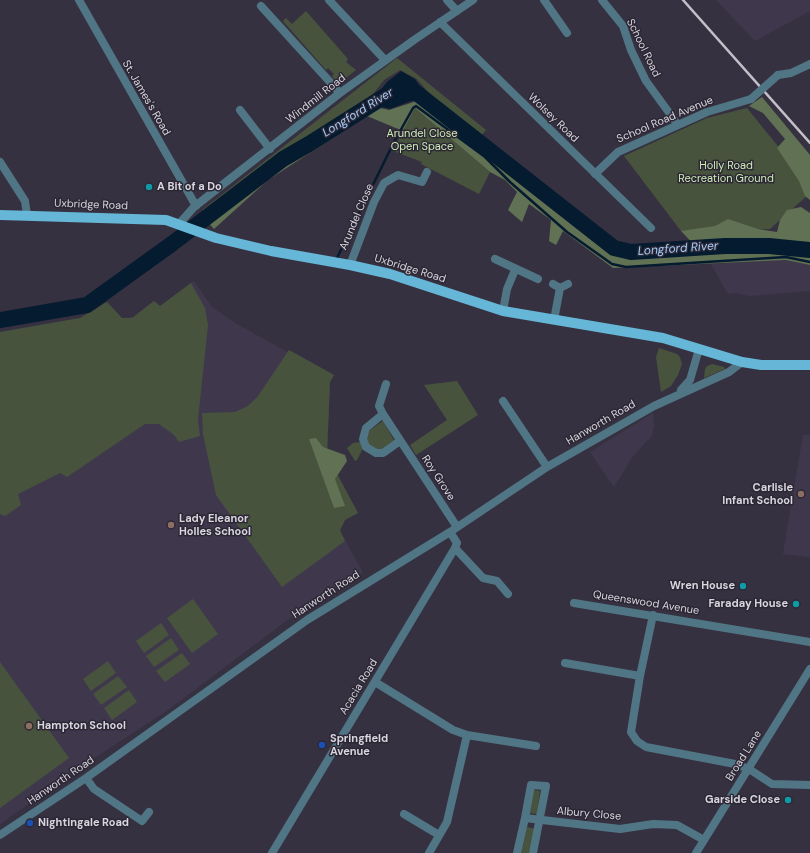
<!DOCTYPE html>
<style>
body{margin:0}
canvas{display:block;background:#363140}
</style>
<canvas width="810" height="853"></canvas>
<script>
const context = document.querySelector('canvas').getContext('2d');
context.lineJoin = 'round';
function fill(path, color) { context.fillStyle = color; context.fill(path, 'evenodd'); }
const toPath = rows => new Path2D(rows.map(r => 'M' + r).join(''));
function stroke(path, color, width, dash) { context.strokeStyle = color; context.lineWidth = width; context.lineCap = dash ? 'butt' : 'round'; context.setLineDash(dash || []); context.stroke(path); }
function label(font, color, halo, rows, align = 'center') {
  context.font = font + ' "DM Sans",sans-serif'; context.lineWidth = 3; context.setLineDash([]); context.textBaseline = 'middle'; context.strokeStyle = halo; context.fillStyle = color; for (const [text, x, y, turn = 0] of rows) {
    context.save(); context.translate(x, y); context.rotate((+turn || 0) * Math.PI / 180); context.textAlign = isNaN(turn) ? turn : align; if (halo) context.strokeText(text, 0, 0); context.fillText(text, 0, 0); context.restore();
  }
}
fill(toPath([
 [716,0,810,0,810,11,755,41],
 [786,260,810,265,810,291,749,296,737,293,728,294,711,264],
 [194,281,211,306,235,323,287,352,289,350,334,375,330,382,327,455,358,513,345,520,340,531,363,573,294,615,168,710,85,764,0,824,0,332,80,318,107,302,122,318,134,317,154,301,160,306],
 [653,413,654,427,651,437,633,456,614,487,590,452],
 [803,435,810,435,810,557,783,554]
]), '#3f384d');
fill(toPath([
 [306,11,348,59,346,62,356,70,338,84,332,76,334,74,328,68,326,70,283,21,286,18,292,24],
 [397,58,486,130,481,136,429,93,417,79,400,70,384,80,370,98,280,157,205,215,202,210],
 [415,108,490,172,479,194,421,164,422,162,393,151],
 [747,108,810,186,810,193,770,229,681,231,624,156,707,118],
 [191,283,205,308,208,325,198,419,200,436,179,442,174,435,159,424,145,424,67,477,60,473,18,494,21,505,5,516,0,514,0,332,80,318,107,302,122,318,132,318,154,301,160,306],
 [659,348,677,354,680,357,682,364,678,375,671,386,661,392,656,357],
 [289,350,334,375,330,382,327,455,358,513,345,520,340,530,345,541,282,587,216,495,203,434,202,413,235,412,248,406,258,396],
 [712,364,724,367,725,369,704,378,705,369,707,366],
 [457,381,478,415,416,455,410,445,447,420,424,385],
 [383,421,395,442,382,450,375,449,368,445,367,438,370,430],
 [360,442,363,448,357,460,355,461,347,448,353,443],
 [193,599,218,634,192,653,167,618],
 [161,623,169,635,144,653,136,641],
 [171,638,179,650,154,667,146,656],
 [182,653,190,664,165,682,156,671],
 [108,661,116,673,91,691,83,679],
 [0,662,69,758,0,808],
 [118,676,127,687,101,705,93,694],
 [129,690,137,702,112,720,104,708],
 [533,790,540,791,537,814,529,813],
 [527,827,535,829,529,853,521,853]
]), '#48533e');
fill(toPath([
 [762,97,810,155,810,200,805,196,799,181,777,148,785,139,763,113,749,106],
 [417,101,434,103,491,154,504,158,514,174,587,232,598,233,601,242,624,257,699,250,681,231,715,226,728,219,758,229,777,232,780,220,787,210,801,207,810,213,810,265,786,260,613,268,563,231,556,245,549,241,551,220,529,204,522,222,508,210,517,192,505,180,490,172,415,108,403,131,367,116,268,180,214,229,207,221,284,162,371,106,389,110],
 [316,438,323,447,345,455,347,461,335,479,345,506,334,508,309,439]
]), '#617153');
fill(toPath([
 [401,71,415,79,432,104,417,99,390,109,370,104,387,82]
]), '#051b30');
stroke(toPath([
 [337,258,394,142,413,108,416,106,485,157,510,182,567,232,612,264,626,267,786,257,810,262]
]), '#051b30', 2.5);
stroke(toPath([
 [414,91,614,248,631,252,725,246,769,246,810,250],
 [0,320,87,305,173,243,283,159,309,144,388,94]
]), '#051b30', 16);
stroke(toPath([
 [79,0,196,206],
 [329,0,385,60],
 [447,0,457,11],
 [544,0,567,33],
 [602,0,623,26,631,50,646,81,678,125],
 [261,6,340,93],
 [440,22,651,228],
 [778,75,791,73,810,64],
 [240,110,270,149],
 [0,162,25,201,27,215],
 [595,174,618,152,707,112,751,99],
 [179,224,194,207,340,93,414,40,473,0],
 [495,259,538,279],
 [350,265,374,202,384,183,398,175,422,182,427,172],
 [553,284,560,288],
 [503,311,507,289,515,270],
 [554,320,560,288,568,284],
 [386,384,379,406,383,414,457,527],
 [681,390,690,380,699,349],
 [503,401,547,467],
 [383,414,366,428,363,439,366,447,376,453,383,453,400,441],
 [455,548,483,578,497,581,508,594],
 [574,603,810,642],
 [653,615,640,676,631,732,637,741,646,747,735,764,749,769,772,784,810,785],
 [565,663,640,676],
 [375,682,453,730,467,735,536,746],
 [86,778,94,789,142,821,149,812],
 [404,814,439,835],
 [525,818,531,785,546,786,533,853],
 [0,835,86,778,307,620,450,532,547,467,654,406,729,372,742,362],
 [272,853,455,548,457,543,450,532],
 [429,853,447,822,467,735],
 [517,853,525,818,620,829,653,824,677,825,704,840],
 [696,853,810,669]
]), '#507686', 8);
stroke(toPath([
 [0,215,166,220,216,238,271,251,350,265,390,274,503,311,663,338,742,362,761,365,810,365]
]), '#65b6d7', 10);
stroke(toPath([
 [683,0,810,143]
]), '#c3bfc9', 2.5);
stroke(toPath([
 [751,99,778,75]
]), '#507686', 8);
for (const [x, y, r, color] of [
 [149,187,4,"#0f9aa8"],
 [801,494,4,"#8d6e63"],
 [171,525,4,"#8d6e63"],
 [743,586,4,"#0f9aa8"],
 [796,604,4,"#0f9aa8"],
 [29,726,4,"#8d6e63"],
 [322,745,4,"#1a4fb4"],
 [788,800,4,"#0f9aa8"],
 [30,823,4,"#1a4fb4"]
]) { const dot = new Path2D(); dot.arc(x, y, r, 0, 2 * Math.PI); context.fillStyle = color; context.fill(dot); stroke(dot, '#2c2735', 1.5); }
label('11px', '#d8d5de', '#2c2735', [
 ["School Road",643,48,64],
 ["St. James's Road",146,98,60],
 ["Windmill Road",316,99,-38],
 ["Wolsey Road",553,118,44],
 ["School Road Avenue",665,120,-23],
 ["Uxbridge Road",91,205,2],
 ["Arundel Close",357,217,-67],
 ["Uxbridge Road",410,269,17],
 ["Hanworth Road",601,423,-30],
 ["Roy Grove",438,478,57],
 ["Hanworth Road",326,595,-33],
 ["Queenswood Avenue",646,603,9],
 ["Acacia Road",359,687,-59],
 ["Broad Lane",744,756,-58],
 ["Hanworth Road",61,781,-34],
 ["Albury Close",589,814,5]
]);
label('11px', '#ceecb5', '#2c2735', [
 ["Arundel Close",422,134],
 ["Open Space",422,147],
 ["Holly Road",726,166],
 ["Recreation Ground",726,179]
]);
label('bold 11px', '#d8d5de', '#2c2735', [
 ["A Bit of a Do",157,187],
 ["Carlisle",793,488,"right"],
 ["Infant School",793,501,"right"],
 ["Lady Eleanor",179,519],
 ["Holles School",179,532],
 ["Wren House",735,586,"right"],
 ["Faraday House",788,604,"right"],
 ["Hampton School",37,726],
 ["Springfield",330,739],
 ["Avenue",330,752],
 ["Garside Close",780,800,"right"],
 ["Nightingale Road",38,823]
], 'left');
label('italic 12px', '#a2cefb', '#2c2735', [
 ["Longford River",358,113,-32],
 ["Longford River",678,249,-4]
]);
</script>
